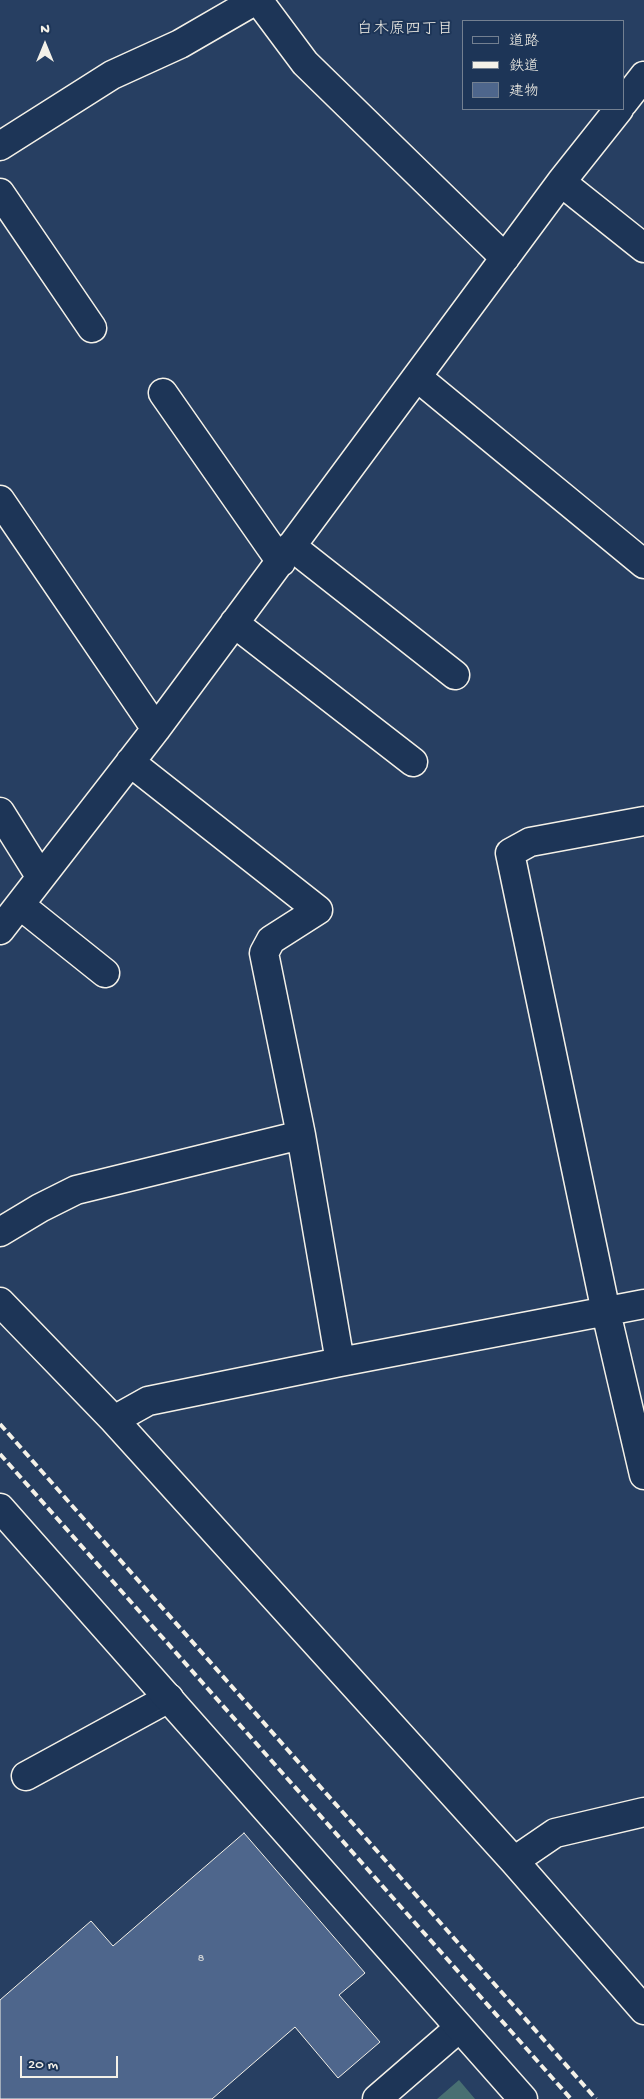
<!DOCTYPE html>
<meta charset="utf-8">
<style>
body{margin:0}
#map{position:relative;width:644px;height:2099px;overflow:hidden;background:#273f62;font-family:"Gochi Hand","Klee One",sans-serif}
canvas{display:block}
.legend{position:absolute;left:462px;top:20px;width:162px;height:90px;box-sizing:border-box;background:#1d3557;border:1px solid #738091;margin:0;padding:6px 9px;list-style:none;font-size:15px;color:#f4f1e8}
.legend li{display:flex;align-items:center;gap:10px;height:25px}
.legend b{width:25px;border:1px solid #738091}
.north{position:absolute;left:20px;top:20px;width:50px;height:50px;-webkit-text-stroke:4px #1d3557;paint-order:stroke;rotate:0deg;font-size:14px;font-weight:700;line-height:20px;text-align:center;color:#f4f1e8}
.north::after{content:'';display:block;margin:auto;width:18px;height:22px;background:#f4f1e8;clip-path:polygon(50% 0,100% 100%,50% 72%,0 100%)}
.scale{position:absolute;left:20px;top:2056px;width:98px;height:22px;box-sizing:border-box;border:2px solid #f4f1e8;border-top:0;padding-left:6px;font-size:15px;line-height:18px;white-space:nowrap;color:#f4f1e8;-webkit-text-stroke:4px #1d3557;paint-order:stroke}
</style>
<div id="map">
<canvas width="644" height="2099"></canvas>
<ul class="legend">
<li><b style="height:6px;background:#1d3557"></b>道路</li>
<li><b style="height:6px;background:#f4f1e8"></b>鉄道</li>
<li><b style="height:14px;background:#4e668c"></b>建物</li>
</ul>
<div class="north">N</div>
<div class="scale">20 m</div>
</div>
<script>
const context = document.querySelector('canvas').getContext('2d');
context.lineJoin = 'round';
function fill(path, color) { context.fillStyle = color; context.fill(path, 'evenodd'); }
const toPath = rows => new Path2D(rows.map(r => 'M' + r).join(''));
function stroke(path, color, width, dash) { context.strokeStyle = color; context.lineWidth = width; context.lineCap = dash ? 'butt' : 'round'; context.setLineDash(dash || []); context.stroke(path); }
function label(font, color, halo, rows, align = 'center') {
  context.font = font + ' "Gochi Hand","Klee One",sans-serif'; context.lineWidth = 4; context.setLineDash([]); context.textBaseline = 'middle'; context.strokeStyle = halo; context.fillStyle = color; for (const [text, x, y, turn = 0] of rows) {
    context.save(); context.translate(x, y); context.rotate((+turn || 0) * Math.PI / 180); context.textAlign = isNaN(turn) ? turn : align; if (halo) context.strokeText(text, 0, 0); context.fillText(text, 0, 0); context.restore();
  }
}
fill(toPath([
 [459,2080,475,2099,437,2099]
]), '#486f72');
const building = toPath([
 [244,1833,365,1973,339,1995,380,2042,338,2078,295,2027,212,2099,0,2099,0,2000,91,1921,113,1946,244,1833]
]);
fill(building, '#4e668c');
stroke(building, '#f4f1e8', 1);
const minor = toPath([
 [258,0,305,63,505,258],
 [623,103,644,76],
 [0,146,112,75,180,44,256,0],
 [561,182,644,248],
 [0,193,92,328],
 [417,377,644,564],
 [163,393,281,562],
 [0,500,156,729],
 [291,546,455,675],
 [234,623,413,762],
 [130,762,318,910,271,940,264,953,301,1135,340,1362],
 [0,812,40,876],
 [644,821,530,842,510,853,606,1312,644,1475],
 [20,905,105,973],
 [0,930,156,729,561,182,619,109],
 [0,1232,40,1208,76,1190,301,1135],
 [0,1302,114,1420,514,1861,644,2010],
 [114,1420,148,1401,340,1362,644,1304],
 [26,1776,169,1698],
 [514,1861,555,1833,644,1812],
 [377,2099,459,2028]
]);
const tertiary = toPath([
 [0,1508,523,2099]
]);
stroke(minor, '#f4f1e8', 31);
stroke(tertiary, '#f4f1e8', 31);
stroke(minor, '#1d3557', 28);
stroke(tertiary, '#1d3557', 28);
stroke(toPath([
 [0,1424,596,2099],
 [0,1454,571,2099]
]), '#f4f1e8', 4, [8, 4]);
label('12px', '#caced1', null, [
 ["8",201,1959]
]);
label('16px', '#f4f1e8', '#1d3557', [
 ["白木原四丁目",405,31]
]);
</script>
